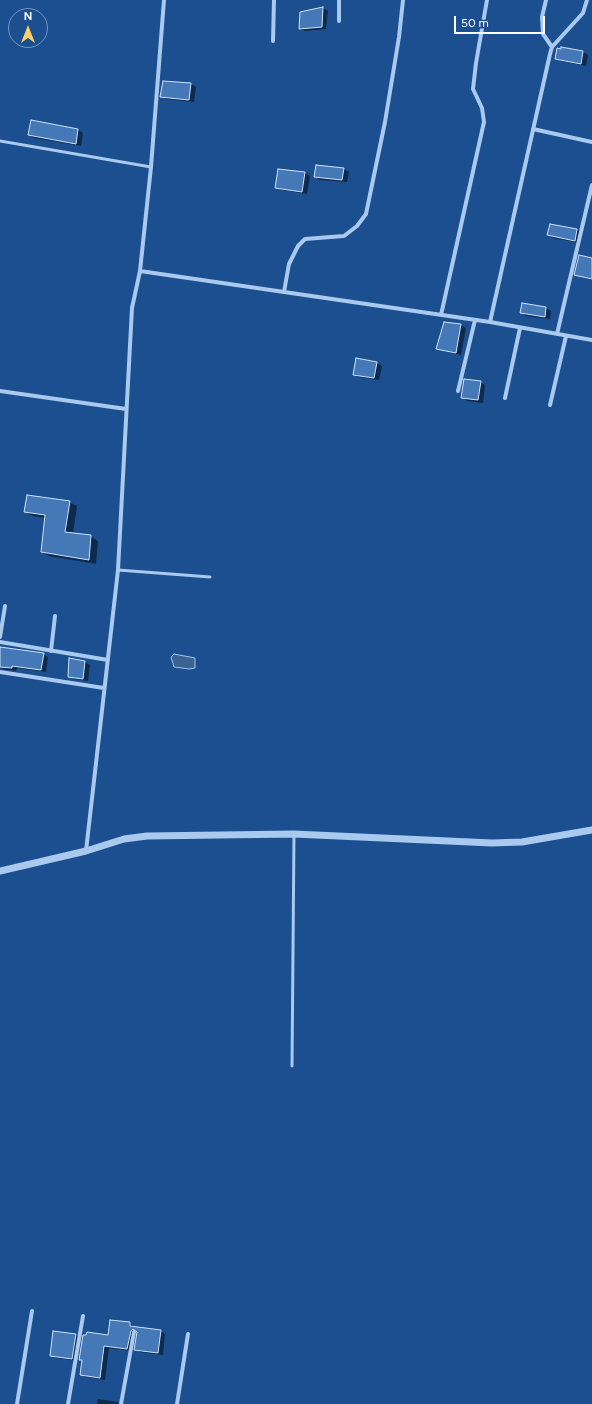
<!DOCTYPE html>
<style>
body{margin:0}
#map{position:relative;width:592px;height:1404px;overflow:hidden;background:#1b4f8f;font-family:Figtree,sans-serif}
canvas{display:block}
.north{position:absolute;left:8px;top:8px;width:40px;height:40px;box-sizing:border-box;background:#1b4f8f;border:1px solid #7695bc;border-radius:50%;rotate:0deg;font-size:11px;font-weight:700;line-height:16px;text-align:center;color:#fff}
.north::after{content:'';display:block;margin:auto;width:14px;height:18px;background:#ffd166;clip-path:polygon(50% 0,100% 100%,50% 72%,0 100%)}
.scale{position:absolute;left:454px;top:16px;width:91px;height:18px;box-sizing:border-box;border:2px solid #fff;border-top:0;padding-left:5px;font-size:12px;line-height:14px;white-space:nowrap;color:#fff;-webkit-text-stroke:3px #1b4f8f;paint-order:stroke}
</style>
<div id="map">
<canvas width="592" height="1404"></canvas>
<div class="north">N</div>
<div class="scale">50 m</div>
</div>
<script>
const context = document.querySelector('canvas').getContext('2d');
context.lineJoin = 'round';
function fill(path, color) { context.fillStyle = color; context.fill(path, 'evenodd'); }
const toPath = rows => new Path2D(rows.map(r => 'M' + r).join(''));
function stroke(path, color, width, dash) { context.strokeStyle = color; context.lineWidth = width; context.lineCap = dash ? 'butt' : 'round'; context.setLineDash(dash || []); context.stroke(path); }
const water = toPath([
 [174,654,195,658,195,668,189,669,174,667,171,657,174,654]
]);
fill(water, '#3c6290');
stroke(water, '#9cc4f0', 1);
fill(toPath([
 [323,8,328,11,326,29,305,31,300,29,301,12],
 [583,52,588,55,586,66,561,61,556,58],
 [163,82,191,84,196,87,194,102,166,99,161,96],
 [32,121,78,130,83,133,81,146,34,138,29,135],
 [344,169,349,172,347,182,320,180,315,177],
 [278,170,305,173,310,176,307,194,282,190,277,188],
 [550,225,577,230,582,233,580,243,553,238,548,235],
 [592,259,592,280,576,275],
 [523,304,546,308,551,311,550,319,526,316,521,313],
 [445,323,461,325,466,328,461,355,438,349],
 [377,363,382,366,379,380,359,377,354,375],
 [480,382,485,385,483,403,467,401,463,398],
 [69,502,77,506,73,534,90,536,98,541,96,564,49,556,42,552,46,518,33,516,25,512],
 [0,648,43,654,48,657,46,672,17,668,16,671,2,669,0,667],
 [70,660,85,662,90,665,88,681,74,679,69,676],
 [130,1323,134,1327,160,1331,165,1334,163,1355,140,1352,136,1349,139,1332,135,1334,132,1351,109,1348,105,1380,86,1377,81,1374,83,1361,80,1359,109,1336],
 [54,1332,76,1335,81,1337,77,1361,56,1358,51,1356],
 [98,1399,118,1402,120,1404,97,1404]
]), '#0007');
const building = toPath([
 [323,7,322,27,299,29,300,12,323,7],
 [561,47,583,51,581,64,555,59,557,48,561,49,561,47],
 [163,81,191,83,189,100,160,97,163,81],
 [31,120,78,129,76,144,28,135,31,120],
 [316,165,344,168,342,180,314,177,316,165],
 [278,169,305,172,302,192,275,188,278,169],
 [550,224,577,229,575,241,547,235,550,224],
 [579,255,592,258,592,279,574,275,579,255],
 [522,303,546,307,545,317,520,313,522,303],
 [444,322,461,324,456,353,436,349,444,322],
 [356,358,377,362,374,378,353,375,356,358],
 [464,379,481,381,478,400,461,398,464,379],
 [27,495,70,501,65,532,91,535,89,560,41,552,45,515,24,512,27,495],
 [0,647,44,653,41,670,12,666,12,668,0,667,0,647],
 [69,658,85,661,83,679,68,677,69,658],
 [110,1320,130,1322,130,1326,161,1330,158,1353,134,1350,137,1332,133,1329,131,1331,127,1349,104,1346,100,1378,80,1375,82,1360,79,1360,83,1335,86,1335,87,1332,108,1335,110,1320],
 [53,1331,76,1334,72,1359,50,1356,53,1331]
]);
fill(building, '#4478b7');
stroke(building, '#cfe3fa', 1);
stroke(toPath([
 [0,141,151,167],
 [118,570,210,577],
 [292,1066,294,834]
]), '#a9c9ee', 3);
stroke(toPath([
 [339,0,339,21],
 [546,0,542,17,543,34,552,47],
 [273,41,274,0],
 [533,129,592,142],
 [140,271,490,322,592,340],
 [284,292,289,264,298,246,305,239,344,236,357,226,366,214,385,122,399,37,403,0],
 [441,315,484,122,482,108,473,89,476,63,487,0],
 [490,322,550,54,552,47,583,13,587,0],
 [557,334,592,185],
 [0,391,126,409],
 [458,391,475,320],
 [505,398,520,328],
 [550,405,566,336],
 [0,637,5,606],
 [0,642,108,660],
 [51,651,55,616],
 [0,672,104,688],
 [86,851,118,570,132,308,140,271,151,167,164,0],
 [17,1404,32,1311],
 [68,1404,83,1316],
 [121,1404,134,1332],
 [177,1404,188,1334]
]), '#a9c9ee', 4);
stroke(toPath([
 [0,871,86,851,124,839,147,836,294,834,492,843,522,842,592,830]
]), '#a9c9ee', 7);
</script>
